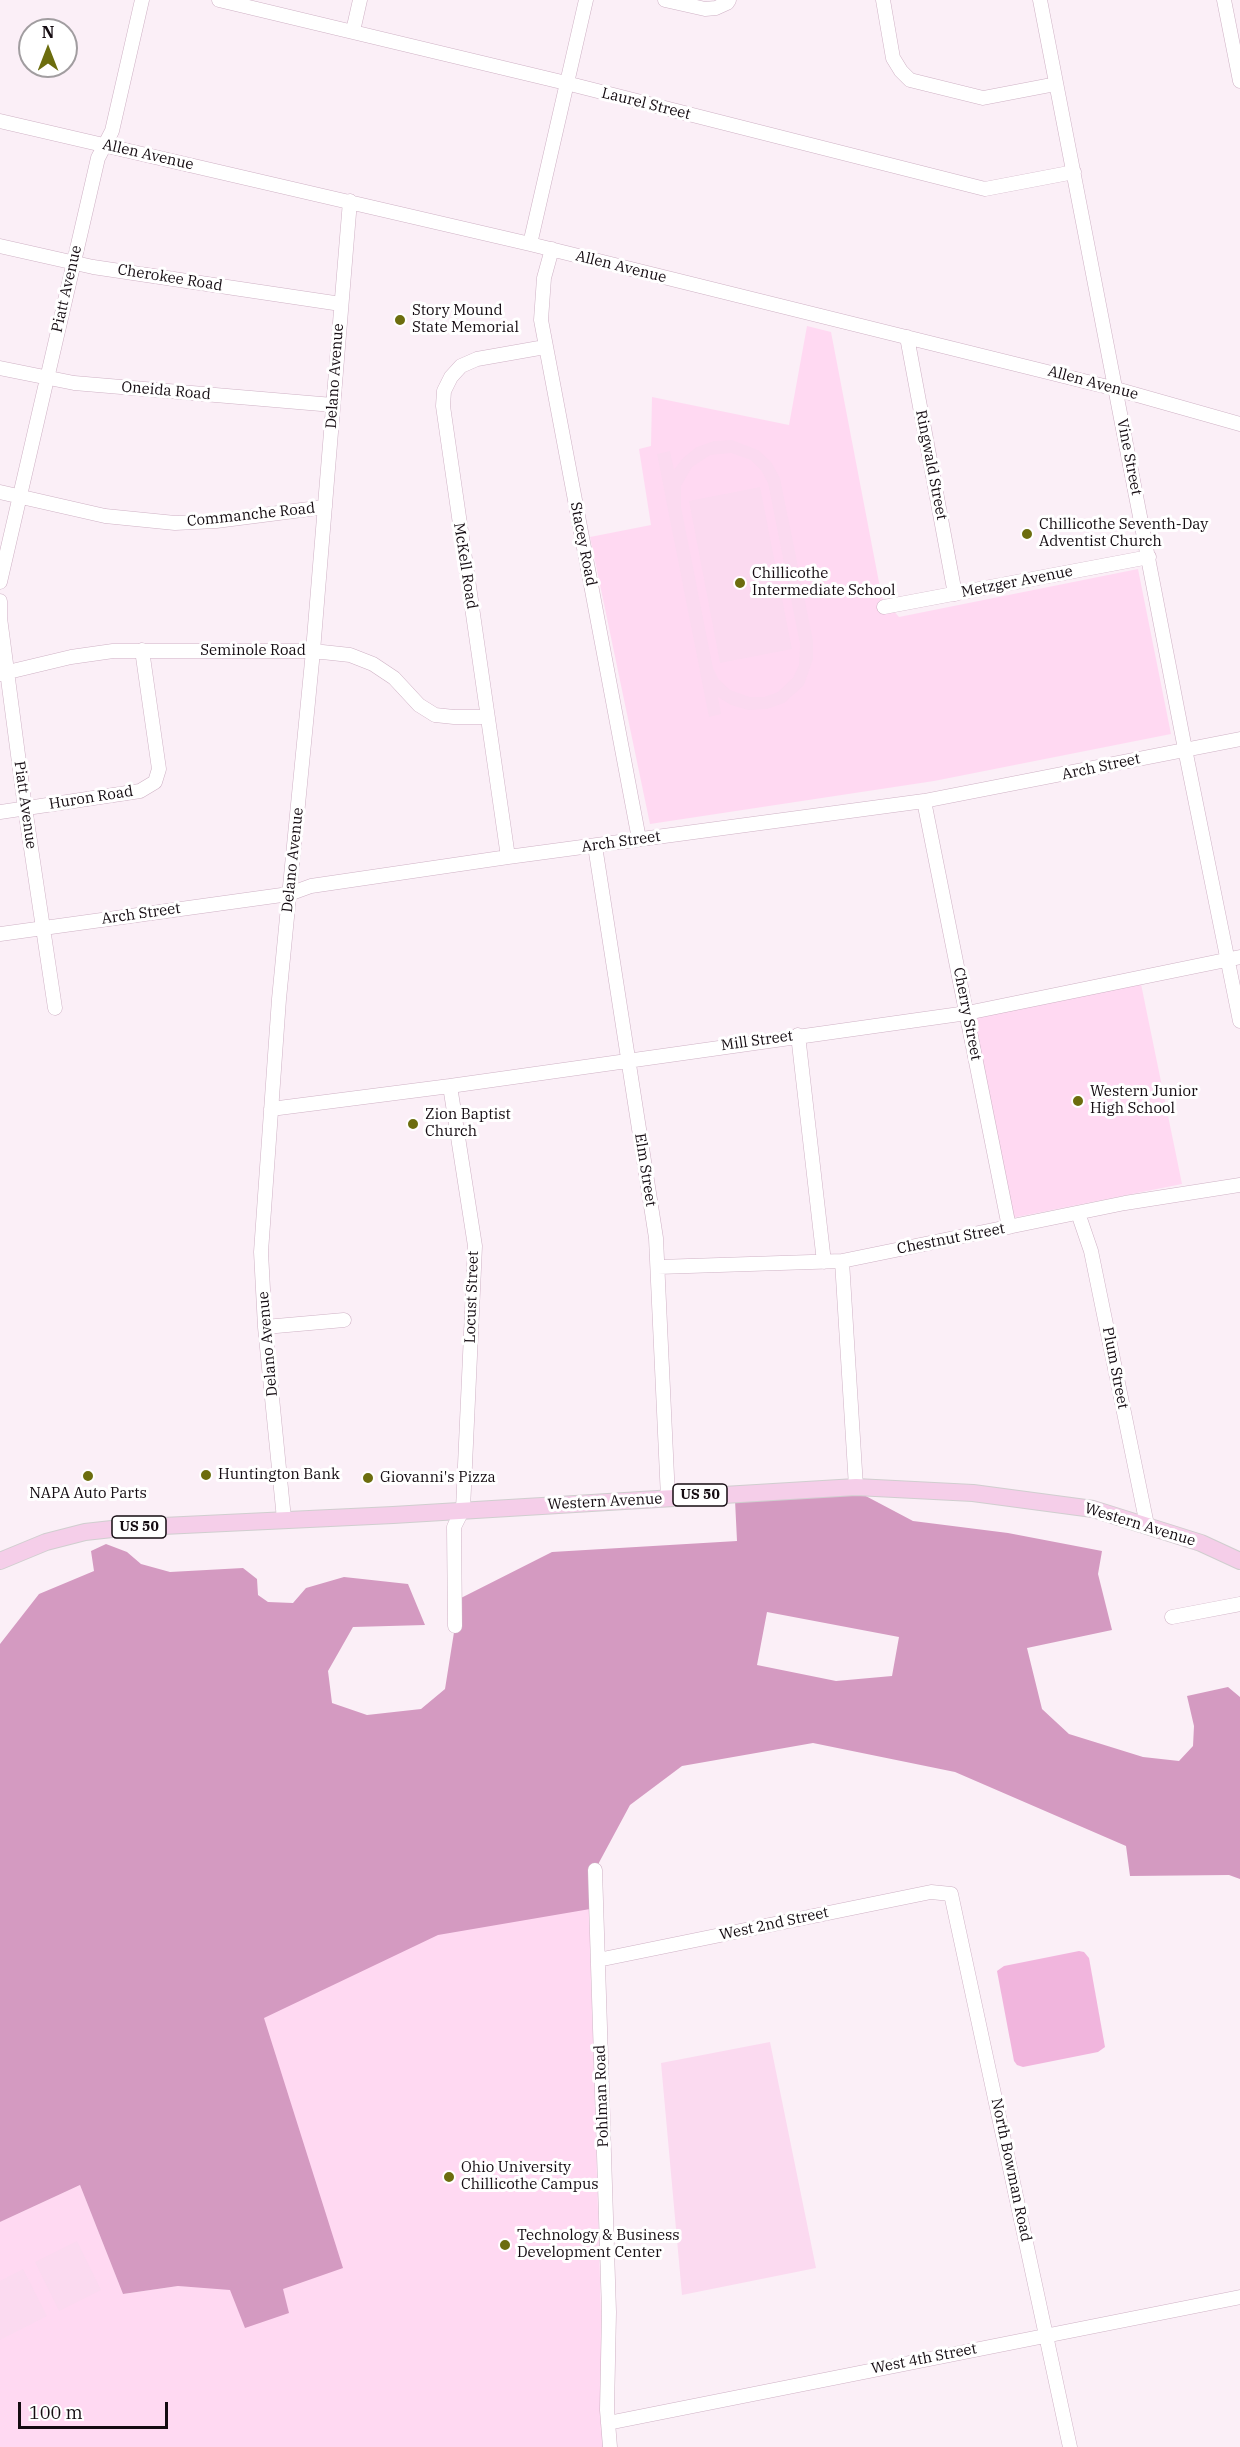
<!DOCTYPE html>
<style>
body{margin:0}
#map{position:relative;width:1240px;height:2447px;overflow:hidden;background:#fbeff7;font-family:"IBM Plex Serif",serif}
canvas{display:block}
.north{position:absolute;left:18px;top:18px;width:60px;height:60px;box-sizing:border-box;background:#fff;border:2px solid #a19da0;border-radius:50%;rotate:0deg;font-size:16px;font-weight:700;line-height:24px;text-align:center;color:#140b11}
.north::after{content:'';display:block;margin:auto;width:21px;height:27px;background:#6c6d0e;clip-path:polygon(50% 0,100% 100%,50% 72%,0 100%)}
.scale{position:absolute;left:18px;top:2402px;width:150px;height:27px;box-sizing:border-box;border:3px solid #140b11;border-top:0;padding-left:8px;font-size:18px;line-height:21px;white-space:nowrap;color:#140b11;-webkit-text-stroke:4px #fff;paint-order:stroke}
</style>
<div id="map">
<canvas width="1240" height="2447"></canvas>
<div class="north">N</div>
<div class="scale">100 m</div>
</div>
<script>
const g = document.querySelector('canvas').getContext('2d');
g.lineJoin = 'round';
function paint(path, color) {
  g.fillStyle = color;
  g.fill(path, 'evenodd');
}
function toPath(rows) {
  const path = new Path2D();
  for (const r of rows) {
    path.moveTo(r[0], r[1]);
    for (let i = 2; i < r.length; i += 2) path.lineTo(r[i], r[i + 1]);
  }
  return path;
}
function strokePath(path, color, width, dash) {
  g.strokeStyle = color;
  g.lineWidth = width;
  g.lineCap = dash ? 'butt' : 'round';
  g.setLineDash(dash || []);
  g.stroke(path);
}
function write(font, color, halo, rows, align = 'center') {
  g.font = font + ' "IBM Plex Serif",serif';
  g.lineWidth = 6;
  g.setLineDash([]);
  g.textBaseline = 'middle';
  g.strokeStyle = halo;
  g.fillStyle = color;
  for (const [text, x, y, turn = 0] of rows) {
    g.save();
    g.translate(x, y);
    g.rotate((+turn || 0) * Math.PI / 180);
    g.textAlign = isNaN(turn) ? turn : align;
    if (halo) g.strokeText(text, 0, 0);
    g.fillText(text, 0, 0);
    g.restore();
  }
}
paint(toPath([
 [807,326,831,332,882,598,899,617,1138,569,1171,734,934,781,650,824,590,537,651,525,639,449,651,446,652,397,789,425],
 [1141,984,1182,1184,1012,1218,974,1018],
 [589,1907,605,2447,0,2447,0,2222,80,2185,123,2294,178,2286,212,2287,254,2014,432,1928]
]), '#ffd9f2');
paint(toPath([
 [732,440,758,450,771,462,780,478,813,641,813,659,804,685,784,703,767,709,748,710,731,705,718,697,721,714,709,717,657,454,670,451,674,470,683,458,697,447,714,441],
 [731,453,751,460,761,470,768,483,800,644,799,665,793,678,778,692,764,697,750,697,730,690,719,680,713,668,681,507,681,486,692,467,710,455],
 [760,487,792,649,720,663,689,501],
 [770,2042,816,2268,682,2295,661,2063],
 [77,2241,101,2290,59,2311,35,2262],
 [23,2269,47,2316,0,2340,0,2281]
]), '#fbdaf0');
paint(toPath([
 [860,1493,913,1521,1008,1533,1102,1551,1098,1574,1112,1630,1027,1648,1042,1709,1069,1734,1143,1757,1179,1761,1193,1746,1194,1726,1187,1696,1228,1687,1240,1697,1240,1879,1229,1875,1130,1876,1126,1846,955,1772,813,1743,682,1766,630,1805,595,1870,596,1908,438,1935,264,2018,343,2268,283,2289,289,2313,245,2328,230,2290,178,2286,123,2294,80,2185,0,2222,0,1644,39,1594,94,1571,91,1551,106,1544,127,1552,141,1564,170,1572,243,1568,257,1579,258,1595,268,1602,293,1603,306,1588,344,1577,408,1584,425,1625,353,1627,328,1671,332,1703,367,1715,421,1709,445,1689,455,1626,455,1601,552,1552,737,1541,735,1500],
 [767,1612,899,1637,892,1676,836,1681,757,1665]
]), '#d49ac1');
paint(toPath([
 [1079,1951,1084,1952,1089,1958,1105,2047,1098,2052,1023,2067,1017,2065,1014,2061,997,1971,1004,1966]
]), '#f1b5dd');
const minor = toPath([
 [219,0,566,83,985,189,1074,172],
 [665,0,705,9,716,8,727,3,729,0],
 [883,0,893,58,901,71,910,80,983,98,1056,84],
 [1040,0,1185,749,1240,1021],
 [1224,0,1240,81],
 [353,31,360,0],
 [0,121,530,244,1116,389,1240,424],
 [530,244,586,0],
 [0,246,93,267,341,304],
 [552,249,544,278,541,320,639,839],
 [907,337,955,594],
 [0,368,74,383,333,405],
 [0,492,105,516,175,523,216,521,325,507],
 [0,582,98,158,112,131,142,0],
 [0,601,0,618,25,808,55,1008],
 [884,607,1149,557],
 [0,674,71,657,113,651,313,651,350,655,373,664,394,678,419,705,435,715,454,717,487,717],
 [924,801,1009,1227],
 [0,812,140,791,155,782,159,769,142,650],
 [595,846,656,1238,668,1498],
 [508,857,443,406,444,391,451,377,461,366,477,359,545,347],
 [0,934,289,894,311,886,508,857,924,801,1240,739],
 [798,1035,824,1262],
 [450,1086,475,1246,463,1509,454,1527,455,1626],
 [271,1109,450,1086,967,1013,1240,957],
 [1078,1213,1091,1251,1147,1525],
 [842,1261,856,1487],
 [658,1267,842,1261,1125,1203,1240,1185],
 [265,1327,344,1320],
 [284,1519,265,1327,261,1252,279,999,313,651,350,201],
 [1172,1617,1240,1604],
 [595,1870,609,2312,607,2410,610,2447],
 [598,1960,931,1892,951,1894,1070,2447],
 [608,2423,1240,2297]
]);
const major = toPath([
 [0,1561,46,1542,85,1532,121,1528,393,1515,856,1487,973,1493,1093,1509,1201,1543,1240,1561]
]);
strokePath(minor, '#cfb2c5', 15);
strokePath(major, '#d0cecf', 18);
strokePath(minor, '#fff', 14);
strokePath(major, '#f5cee9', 16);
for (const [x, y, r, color] of [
 [400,320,6,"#6c6d0e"],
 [1027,534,6,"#6c6d0e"],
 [740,583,6,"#6c6d0e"],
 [1078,1101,6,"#6c6d0e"],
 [413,1124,6,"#6c6d0e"],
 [206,1475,6,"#6c6d0e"],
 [88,1476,6,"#6c6d0e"],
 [368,1478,6,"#6c6d0e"],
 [449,2177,6,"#6c6d0e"],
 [505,2245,6,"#6c6d0e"]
]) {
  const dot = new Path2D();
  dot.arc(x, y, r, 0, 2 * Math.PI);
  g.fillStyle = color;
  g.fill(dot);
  strokePath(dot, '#fff', 2);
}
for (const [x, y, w] of [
 [700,1495,54],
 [139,1527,54]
]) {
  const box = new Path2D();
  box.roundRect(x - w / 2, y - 11, w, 22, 4.5);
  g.fillStyle = '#fff';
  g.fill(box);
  strokePath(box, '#140b11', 1.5);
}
write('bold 14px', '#140b11', null, [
 ["US 50",700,1495],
 ["US 50",139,1527]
]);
write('15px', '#140b11', '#fff', [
 ["Laurel Street",646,104,14],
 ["Allen Avenue",148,155,13],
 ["Allen Avenue",621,267,14],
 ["Cherokee Road",170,278,9],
 ["Piatt Avenue",67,289,-77],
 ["Delano Avenue",335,376,-86],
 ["Allen Avenue",1093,383,15],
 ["Oneida Road",166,391,5],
 ["Vine Street",1129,457,79],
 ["Ringwald Street",931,465,79],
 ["Commanche Road",251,515,-6],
 ["Stacey Road",583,544,79],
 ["McKell Road",465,566,81],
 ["Metzger Avenue",1017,582,-11],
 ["Seminole Road",253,651],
 ["Arch Street",1101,767,-12],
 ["Huron Road",91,798,-9],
 ["Piatt Avenue",25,805,82],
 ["Arch Street",621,842,-8],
 ["Delano Avenue",293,860,-84],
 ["Arch Street",141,914,-8],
 ["Cherry Street",967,1014,79],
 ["Mill Street",757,1041,-8],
 ["Elm Street",645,1170,81],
 ["Chestnut Street",951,1239,-11],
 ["Locust Street",472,1297,-88],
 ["Delano Avenue",268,1344,-95],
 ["Plum Street",1115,1368,79],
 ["Western Avenue",605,1502,-3],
 ["Western Avenue",1140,1525,17],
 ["West 2nd Street",774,1924,-12],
 ["Pohlman Road",602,2096,-92],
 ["North Bowman Road",1011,2170,78],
 ["West 4th Street",924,2359,-11]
]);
write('15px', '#140b11', '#fff', [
 ["Story Mound",412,311],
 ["State Memorial",412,328],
 ["Chillicothe Seventh-Day",1039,525],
 ["Adventist Church",1039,542],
 ["Chillicothe",752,574],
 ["Intermediate School",752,591],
 ["Western Junior",1090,1092],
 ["High School",1090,1109],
 ["Zion Baptist",425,1115],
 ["Church",425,1132],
 ["Huntington Bank",218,1475],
 ["Giovanni's Pizza",380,1478],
 ["NAPA Auto Parts",88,1494,"center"],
 ["Ohio University",461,2168],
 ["Chillicothe Campus",461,2185],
 ["Technology & Business",517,2236],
 ["Development Center",517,2253]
], 'left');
</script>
